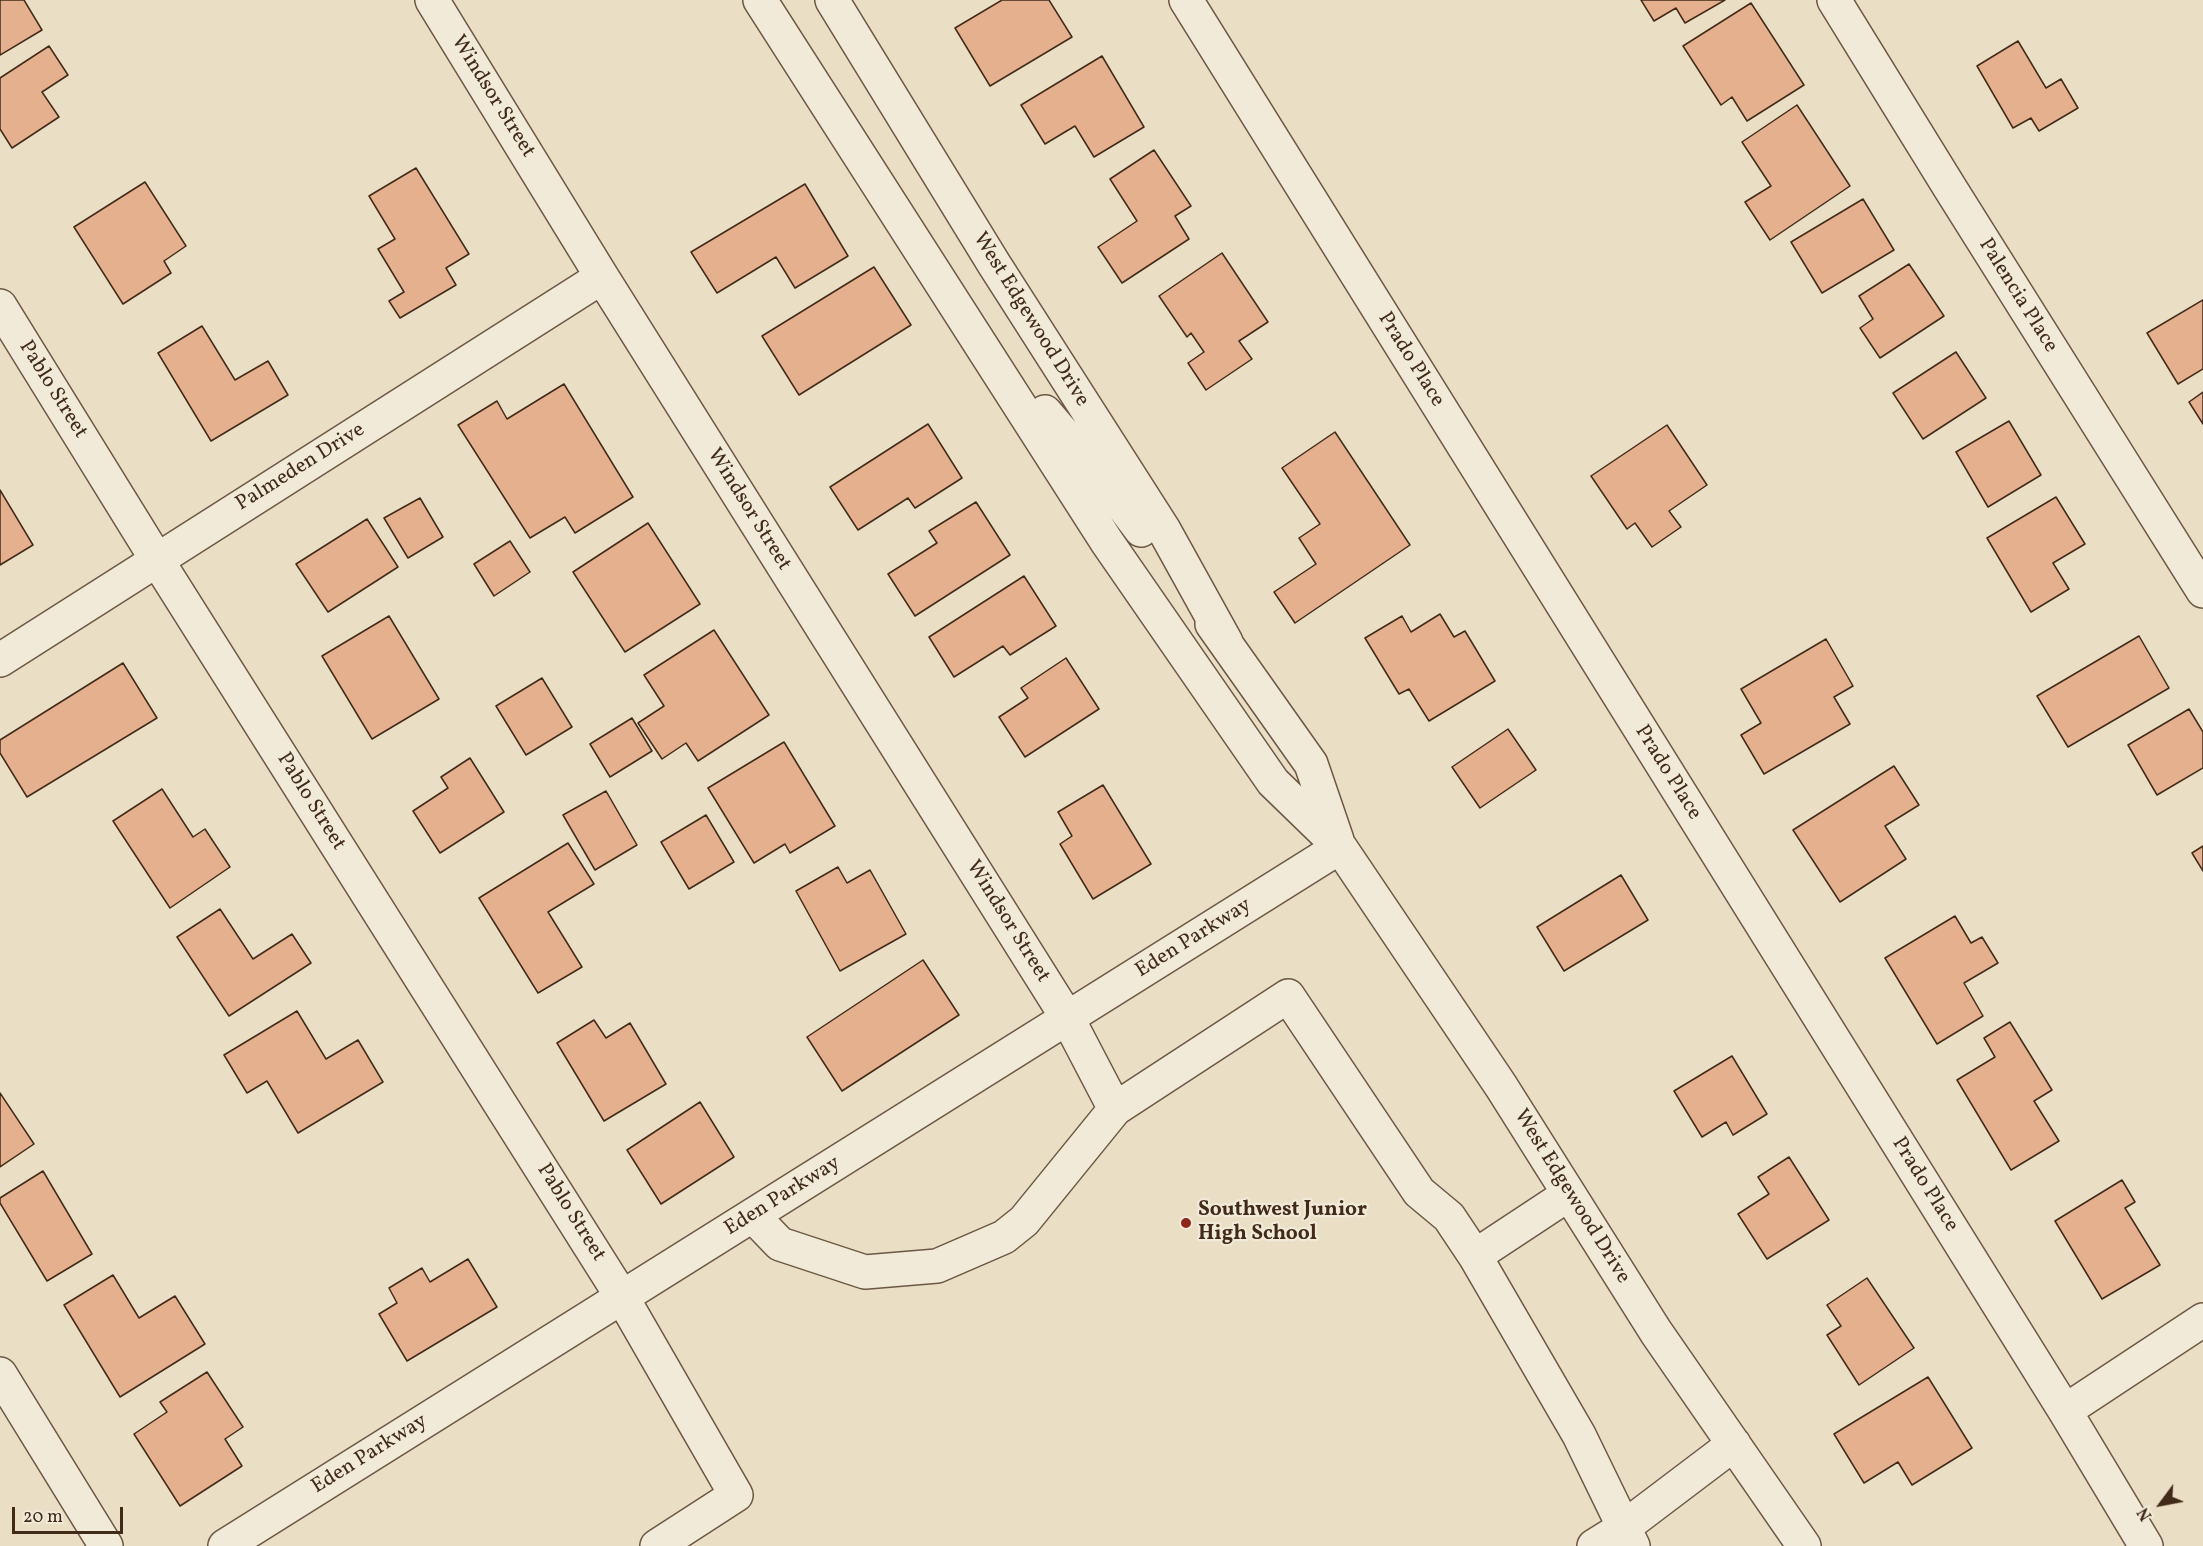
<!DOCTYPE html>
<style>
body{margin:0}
#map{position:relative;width:2203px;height:1546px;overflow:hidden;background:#eadec4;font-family:Vollkorn,serif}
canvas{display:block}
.north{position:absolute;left:2131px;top:1474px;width:60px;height:60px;-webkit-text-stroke:4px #f1ead9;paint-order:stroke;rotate:238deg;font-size:16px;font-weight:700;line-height:24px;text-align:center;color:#422a19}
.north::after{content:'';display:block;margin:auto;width:21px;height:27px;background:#422a19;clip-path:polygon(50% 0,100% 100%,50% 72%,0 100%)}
.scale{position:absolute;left:12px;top:1507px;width:111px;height:27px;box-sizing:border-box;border:3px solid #422a19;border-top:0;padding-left:8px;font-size:18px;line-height:21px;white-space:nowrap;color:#422a19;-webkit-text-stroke:4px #f1ead9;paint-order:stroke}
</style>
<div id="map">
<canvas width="2203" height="1546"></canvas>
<div class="north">N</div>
<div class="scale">20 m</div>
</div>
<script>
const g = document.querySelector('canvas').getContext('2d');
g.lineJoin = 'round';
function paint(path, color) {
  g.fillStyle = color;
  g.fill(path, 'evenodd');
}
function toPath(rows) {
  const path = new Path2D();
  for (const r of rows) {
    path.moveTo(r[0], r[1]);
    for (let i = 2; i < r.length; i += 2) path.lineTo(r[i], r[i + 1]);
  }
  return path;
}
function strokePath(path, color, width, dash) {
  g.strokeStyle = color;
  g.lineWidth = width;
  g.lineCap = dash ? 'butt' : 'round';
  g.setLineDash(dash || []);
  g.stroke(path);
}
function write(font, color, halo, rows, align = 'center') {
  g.font = font + ' Vollkorn,serif';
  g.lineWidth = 4.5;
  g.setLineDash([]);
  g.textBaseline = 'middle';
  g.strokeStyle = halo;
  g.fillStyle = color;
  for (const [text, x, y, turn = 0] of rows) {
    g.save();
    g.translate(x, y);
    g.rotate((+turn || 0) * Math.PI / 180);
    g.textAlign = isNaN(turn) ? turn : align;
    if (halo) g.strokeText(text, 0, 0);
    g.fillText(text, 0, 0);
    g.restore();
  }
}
const building = toPath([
 [0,0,24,0,42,30,0,55,0,0],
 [1002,0,1049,0,1072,37,990,86,955,28,1002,0],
 [1641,0,1725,0,1685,23,1676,8,1654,21,1641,0],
 [1751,3,1804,85,1747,121,1732,97,1721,105,1683,46,1751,3],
 [2018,41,2046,88,2061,79,2078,108,2039,131,2031,118,2013,128,1977,66,2018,41],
 [49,46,68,75,42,92,59,117,12,148,0,129,0,78,49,46],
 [1102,56,1144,127,1094,157,1075,126,1045,144,1021,105,1102,56],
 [1797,105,1850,186,1770,240,1745,202,1771,186,1742,142,1797,105],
 [1154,150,1191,206,1175,216,1189,239,1122,283,1098,247,1137,221,1110,179,1154,150],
 [416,168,469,254,446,268,456,285,400,318,389,301,404,292,378,249,395,239,369,196,416,168],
 [145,182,186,246,164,261,171,273,123,304,74,227,145,182],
 [805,184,848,256,795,288,776,257,717,293,691,252,805,184],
 [1863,199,1894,250,1822,293,1791,242,1863,199],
 [1222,253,1268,322,1239,341,1252,359,1206,390,1188,363,1204,352,1191,333,1187,337,1159,296,1222,253],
 [1909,264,1944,316,1880,358,1860,328,1873,319,1859,296,1909,264],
 [874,267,911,325,799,395,762,336,874,267],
 [2203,300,2203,369,2178,384,2147,333,2203,300],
 [202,326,235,380,268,361,288,395,211,441,158,353,202,326],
 [1956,352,1986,398,1923,439,1893,393,1956,352],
 [564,384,633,497,575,533,565,517,530,538,458,425,497,401,507,419,564,384],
 [2203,392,2203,424,2189,402,2203,392],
 [2009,421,2041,475,1988,507,1956,452,2009,421],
 [928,424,962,478,915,508,908,498,858,530,830,487,928,424],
 [1667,425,1707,485,1669,511,1681,527,1652,547,1635,523,1627,529,1591,476,1667,425],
 [1335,432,1410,545,1295,623,1274,592,1316,564,1299,538,1320,524,1282,468,1335,432],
 [0,490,33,545,0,565,0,490],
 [2056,497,2085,544,2053,563,2069,589,2031,612,1987,538,2056,497],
 [420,498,443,537,408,558,384,518,420,498],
 [976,502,1010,555,915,616,888,574,937,543,929,531,976,502],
 [367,519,398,567,328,612,296,564,367,519],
 [648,523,700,604,625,652,573,572,648,523],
 [510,541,530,572,494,596,474,564,510,541],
 [1024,576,1056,626,1010,655,1003,646,954,677,929,637,1024,576],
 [1440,614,1454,637,1465,631,1495,681,1429,721,1409,689,1399,694,1365,638,1402,616,1411,632,1440,614],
 [389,616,439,699,372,739,322,656,389,616],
 [714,630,769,715,698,761,686,743,662,759,638,723,664,706,644,675,714,630],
 [2139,636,2169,688,2068,747,2037,696,2139,636],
 [1826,639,1853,686,1834,697,1850,724,1764,774,1741,735,1761,723,1741,689,1826,639],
 [1066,658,1099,709,1025,757,999,717,1028,698,1021,688,1066,658],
 [123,663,157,718,27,797,0,753,0,740,123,663],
 [542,678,572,727,526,755,496,706,542,678],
 [2189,709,2203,732,2203,768,2157,795,2128,745,2189,709],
 [632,718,652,751,610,777,590,744,632,718],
 [1508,729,1536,770,1480,808,1452,767,1508,729],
 [784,742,835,826,790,853,785,844,754,863,708,788,784,742],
 [470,758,504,812,440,853,413,811,448,788,441,777,470,758],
 [1894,766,1919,805,1885,826,1906,859,1840,902,1793,830,1894,766],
 [1103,785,1151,864,1093,899,1060,844,1072,836,1058,812,1103,785],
 [162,789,193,837,205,829,230,867,170,908,113,821,162,789],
 [606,791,637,845,595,870,563,815,606,791],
 [706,815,734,862,689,889,661,842,706,815],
 [568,843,594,884,548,912,582,967,538,993,479,898,568,843],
 [2203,846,2203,871,2192,853,2203,846],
 [838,867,847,883,870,870,906,934,840,971,796,891,838,867],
 [1621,875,1648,920,1564,971,1537,927,1621,875],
 [220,909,253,959,292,934,311,963,229,1016,177,937,220,909],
 [1955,916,1971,943,1982,937,1998,963,1964,983,1983,1016,1937,1044,1885,958,1955,916],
 [923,960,959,1015,842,1091,807,1037,923,960],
 [297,1011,326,1059,358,1040,383,1082,298,1133,267,1081,247,1093,224,1055,297,1011],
 [594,1020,606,1038,630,1023,666,1084,604,1121,557,1043,594,1020],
 [2010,1022,2052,1090,2034,1101,2059,1141,2011,1170,1957,1080,1995,1057,1984,1038,2010,1022],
 [1732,1056,1767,1114,1733,1135,1726,1122,1702,1137,1674,1091,1732,1056],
 [0,1093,34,1144,0,1167,0,1093],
 [700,1102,734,1157,661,1204,627,1150,700,1102],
 [1789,1157,1829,1220,1767,1259,1738,1214,1769,1194,1758,1177,1789,1157],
 [43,1171,92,1254,47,1281,0,1203,0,1198,43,1171],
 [2122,1180,2135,1202,2125,1208,2160,1265,2102,1299,2055,1221,2122,1180],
 [468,1259,497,1307,407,1361,379,1314,397,1303,389,1288,422,1268,430,1282,468,1259],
 [113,1275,139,1318,175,1296,205,1344,120,1397,64,1305,113,1275],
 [1867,1278,1914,1348,1859,1385,1827,1335,1841,1326,1827,1305,1867,1278],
 [207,1372,243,1427,225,1439,242,1466,180,1506,134,1434,167,1412,160,1402,207,1372],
 [1928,1377,1972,1448,1912,1485,1898,1462,1864,1483,1834,1434,1928,1377]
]);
paint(building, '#e5b08e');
strokePath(building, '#422a19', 1.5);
const minor = toPath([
 [432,0,602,277,1068,1019,1115,1109],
 [760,0,1107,542,1273,782,1340,847,1501,1086,1656,1332,1804,1546],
 [832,0,994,264,1164,530,1226,642],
 [1186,0,2065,1411,2146,1546],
 [1834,0,1950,188,2203,591],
 [0,306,157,560,622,1297,736,1495,657,1546],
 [1045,412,1108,486,1141,530],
 [1212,624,1311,764,1337,840],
 [0,660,602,277],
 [753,1216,780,1244,865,1272,937,1266,1004,1237,1024,1221,1115,1109,1288,996,1419,1192,1449,1217,1475,1256,1579,1435,1633,1546],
 [1475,1256,1569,1194],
 [0,1374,106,1546],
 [2065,1411,2203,1320],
 [225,1546,1340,847],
 [1594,1546,1623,1528,1734,1444]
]);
strokePath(minor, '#6c5744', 36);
strokePath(minor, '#f1ead9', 33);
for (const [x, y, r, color] of [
 [1186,1223,6,"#8f2418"]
]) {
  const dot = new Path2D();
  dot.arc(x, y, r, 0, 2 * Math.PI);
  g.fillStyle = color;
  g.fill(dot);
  strokePath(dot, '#f1ead9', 2);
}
write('21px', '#422a19', '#f1ead9', [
 ["Windsor Street",492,97,58],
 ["Palencia Place",2017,296,58],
 ["West Edgewood Drive",1030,320,58],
 ["Prado Place",1410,360,58],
 ["Pablo Street",52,390,58],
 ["Palmeden Drive",301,468,-32],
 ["Windsor Street",748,510,58],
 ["Prado Place",1667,773,58],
 ["Pablo Street",310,802,58],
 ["Windsor Street",1007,922,58],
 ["Eden Parkway",1194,939,-32],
 ["Prado Place",1924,1185,58],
 ["Eden Parkway",783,1197,-32],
 ["West Edgewood Drive",1571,1197,58],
 ["Pablo Street",570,1213,58],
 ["Eden Parkway",370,1455,-32]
]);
write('bold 21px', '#422a19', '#f1ead9', [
 ["Southwest Junior",1198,1211],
 ["High School",1198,1235]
], 'left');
</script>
